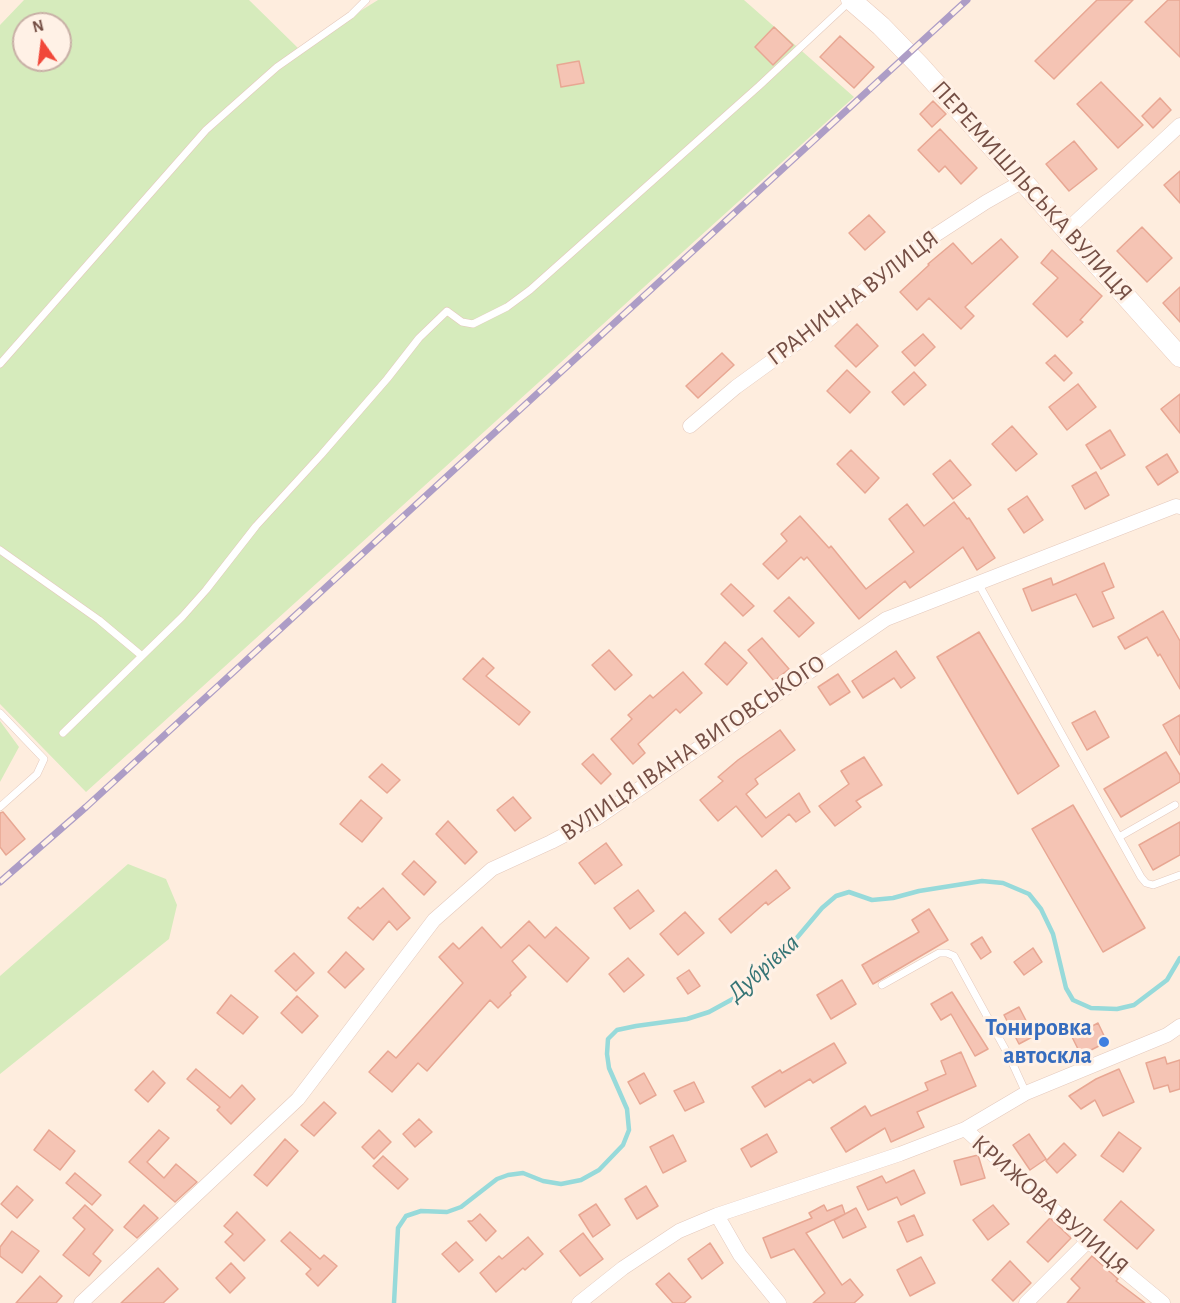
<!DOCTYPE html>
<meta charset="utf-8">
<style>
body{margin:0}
#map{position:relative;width:1180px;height:1303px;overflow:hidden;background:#feedde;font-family:"Alegreya Sans",sans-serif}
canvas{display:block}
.north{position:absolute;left:12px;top:12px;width:60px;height:60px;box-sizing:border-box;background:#fff1e6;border:2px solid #c8b0a6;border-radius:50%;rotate:346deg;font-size:16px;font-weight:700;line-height:24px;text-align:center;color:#754f45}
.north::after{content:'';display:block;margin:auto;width:21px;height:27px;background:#f1483a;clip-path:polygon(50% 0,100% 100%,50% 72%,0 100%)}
</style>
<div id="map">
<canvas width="1180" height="1303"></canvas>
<div class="north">N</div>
</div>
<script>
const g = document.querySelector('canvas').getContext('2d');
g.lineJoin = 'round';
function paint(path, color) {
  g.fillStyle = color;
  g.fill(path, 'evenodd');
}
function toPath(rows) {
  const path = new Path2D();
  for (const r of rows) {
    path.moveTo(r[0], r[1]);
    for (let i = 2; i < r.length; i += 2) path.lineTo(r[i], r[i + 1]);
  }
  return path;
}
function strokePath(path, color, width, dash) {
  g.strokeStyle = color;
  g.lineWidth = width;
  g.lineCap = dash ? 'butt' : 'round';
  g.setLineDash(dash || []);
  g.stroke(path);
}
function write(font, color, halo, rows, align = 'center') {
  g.font = font + ' "Alegreya Sans",sans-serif';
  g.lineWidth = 6;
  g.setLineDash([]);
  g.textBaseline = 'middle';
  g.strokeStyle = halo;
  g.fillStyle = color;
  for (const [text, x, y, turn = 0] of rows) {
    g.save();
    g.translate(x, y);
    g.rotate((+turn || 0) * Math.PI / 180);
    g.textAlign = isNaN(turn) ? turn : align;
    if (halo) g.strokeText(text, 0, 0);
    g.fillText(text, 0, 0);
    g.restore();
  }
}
paint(toPath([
 [24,0,249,0,299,49,378,0,744,0,854,97,86,792,0,704,0,25],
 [24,24,60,24,60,60,24,60],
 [0,721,19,747,0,782],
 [128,864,166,879,177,905,169,939,0,1074,0,976]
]), '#d6ebbc');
strokePath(toPath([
 [394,1303,398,1228,406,1216,421,1211,447,1212,461,1207,497,1179,508,1175,523,1173,543,1181,561,1184,581,1180,599,1170,623,1145,629,1130,627,1109,609,1068,607,1054,608,1039,617,1030,636,1026,687,1019,709,1012,740,995,779,959,822,908,836,896,849,892,872,900,893,898,919,891,982,881,1003,883,1029,894,1041,909,1053,934,1066,988,1073,1000,1091,1008,1117,1009,1134,1005,1167,980,1180,958]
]), '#97dada', 4.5);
const building = toPath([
 [1097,0,1133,0,1054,79,1035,61,1097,0],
 [1168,0,1180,0,1180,57,1145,22,1168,0],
 [774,27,793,45,773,65,755,47,774,27],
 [840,36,874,67,854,88,820,57,840,36],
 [579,61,584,83,561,87,557,65,579,61],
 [1101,82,1143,125,1118,148,1077,104,1101,82],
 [1160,98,1171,110,1153,128,1142,116,1160,98],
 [933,101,946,114,932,127,920,114,933,101],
 [940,129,977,168,961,184,945,166,939,172,918,150,940,129],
 [1074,141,1097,169,1069,191,1046,164,1074,141],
 [1180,171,1180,203,1164,185,1180,171],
 [869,215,885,232,865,250,849,233,869,215],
 [1142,227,1172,258,1147,282,1117,251,1142,227],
 [1001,239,1018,257,965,307,974,316,961,329,929,298,917,310,900,292,929,265,928,264,953,243,972,264,1001,239],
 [1052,250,1102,296,1080,320,1083,322,1067,337,1033,304,1058,278,1041,263,1052,250],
 [1180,287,1180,322,1163,303,1180,287],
 [857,324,878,346,856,367,835,346,857,324],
 [923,334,935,347,915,366,902,352,923,334],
 [722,353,734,365,698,398,686,386,722,353],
 [1055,355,1072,373,1064,381,1046,363,1055,355],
 [847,370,870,392,850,413,827,391,847,370],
 [914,372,926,385,904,405,892,392,914,372],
 [1078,384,1096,407,1067,430,1049,407,1078,384],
 [1180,394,1180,433,1161,409,1180,394],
 [1012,426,1037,454,1016,471,992,444,1012,426],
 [1110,430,1125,455,1101,469,1086,445,1110,430],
 [851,450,879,478,865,493,837,464,851,450],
 [1167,454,1178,472,1158,485,1146,467,1167,454],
 [950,460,971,485,953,499,933,474,950,460],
 [1096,472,1109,495,1085,509,1072,486,1096,472],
 [1027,496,1043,520,1024,533,1008,509,1027,496],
 [954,502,967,519,969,518,995,558,977,570,963,547,910,588,905,581,859,619,807,557,804,560,801,557,778,579,763,564,787,541,781,534,800,516,829,548,831,546,866,589,914,552,889,519,907,504,924,526,954,502],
 [1104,563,1114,587,1102,592,1114,618,1093,627,1076,594,1032,611,1023,589,1051,578,1053,585,1104,563],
 [731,584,754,606,743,616,721,594,731,584],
 [789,597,814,623,799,637,774,611,789,597],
 [1163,611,1180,641,1180,689,1160,654,1158,656,1147,637,1125,649,1118,637,1163,611],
 [979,632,1059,766,1018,794,937,657,979,632],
 [762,638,789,669,774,681,748,650,762,638],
 [725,642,747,663,727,685,705,664,725,642],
 [609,650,632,675,615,690,592,665,609,650],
 [896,651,915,678,901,688,894,678,863,698,852,681,896,651],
 [483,658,494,668,486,676,530,712,519,725,463,679,483,658],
 [683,672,702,693,680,713,676,709,638,744,645,753,633,764,611,739,632,719,628,715,650,695,653,698,683,672],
 [838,674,850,692,830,705,818,687,838,674],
 [1095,711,1109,737,1087,750,1072,723,1095,711],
 [1180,715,1180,755,1163,725,1180,715],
 [780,730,795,750,755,779,758,784,746,794,766,818,799,793,810,812,796,822,789,814,762,837,736,806,718,821,700,800,723,781,718,777,738,760,780,730],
 [1166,752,1180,775,1180,782,1121,817,1104,789,1166,752],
 [593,754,611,774,601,784,582,764,593,754],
 [864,757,882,785,856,801,861,807,835,826,819,806,849,784,841,771,864,757],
 [382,764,400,780,387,793,369,777,382,764],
 [513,797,531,818,515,831,497,810,513,797],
 [361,800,382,818,362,842,340,824,361,800],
 [1073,805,1145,928,1103,952,1032,829,1073,805],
 [3,812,25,839,6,855,0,847,0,813,3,812],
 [448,821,477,852,465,864,436,834,448,821],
 [1180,822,1180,855,1153,870,1139,845,1180,822],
 [606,843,622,865,595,884,579,863,606,843],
 [414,861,436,882,424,895,402,874,414,861],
 [776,870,790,888,768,905,766,902,731,933,719,919,776,870],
 [383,888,410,918,397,930,389,921,373,940,348,918,358,907,360,909,383,888],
 [638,890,654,911,630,929,614,908,638,890],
 [929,909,948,940,873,984,862,965,919,932,912,920,929,909],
 [685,912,704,933,678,955,660,934,685,912],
 [529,921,545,938,556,927,589,958,567,982,529,945,512,961,526,977,510,993,511,995,498,1008,490,1000,427,1071,418,1063,392,1092,369,1072,388,1051,396,1058,463,983,439,957,453,943,459,949,482,927,501,948,529,921],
 [982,937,991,952,981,959,971,944,982,937],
 [1033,948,1042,962,1024,975,1014,962,1033,948],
 [346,952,364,969,345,988,328,972,346,952],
 [294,953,314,973,296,991,275,971,294,953],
 [628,958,644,975,624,992,609,974,628,958],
 [689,970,700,986,688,994,677,978,689,970],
 [842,980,856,1004,831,1019,817,995,842,980],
 [952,992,988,1049,975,1056,951,1014,941,1020,931,1004,952,992],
 [231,995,258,1017,243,1034,217,1013,231,995],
 [297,996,318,1016,302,1033,281,1013,297,996],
 [1019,1007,1034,1036,1019,1044,1004,1015,1019,1007],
 [1098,1023,1107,1042,1081,1055,1072,1037,1098,1023],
 [834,1043,846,1063,813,1083,810,1079,765,1107,752,1087,780,1070,782,1073,834,1043],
 [961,1052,976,1086,917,1112,924,1127,891,1142,885,1128,846,1152,831,1128,865,1106,871,1116,928,1090,925,1083,946,1074,941,1061,961,1052],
 [1165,1057,1167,1064,1180,1060,1180,1089,1170,1092,1168,1085,1154,1089,1146,1063,1165,1057],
 [196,1069,230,1098,242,1085,255,1099,231,1124,217,1110,220,1107,187,1079,196,1069],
 [1119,1069,1134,1102,1103,1116,1095,1100,1081,1109,1069,1096,1096,1079,1119,1069],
 [153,1071,165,1083,148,1102,135,1090,153,1071],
 [644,1073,656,1095,640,1104,628,1082,644,1073],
 [694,1082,704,1102,685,1111,674,1091,694,1082],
 [324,1102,336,1113,314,1136,301,1125,324,1102],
 [419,1119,432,1132,415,1147,403,1134,419,1119],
 [49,1130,75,1151,60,1170,34,1150,49,1130],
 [159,1130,169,1138,147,1162,164,1178,176,1164,197,1182,175,1202,129,1162,159,1130],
 [379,1130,391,1142,374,1159,362,1147,379,1130],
 [1119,1132,1141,1148,1123,1172,1101,1156,1119,1132],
 [767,1134,777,1152,751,1167,741,1149,767,1134],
 [1029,1134,1046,1159,1030,1170,1013,1145,1029,1134],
 [673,1135,686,1161,663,1173,650,1147,673,1135],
 [285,1139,298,1151,267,1186,254,1175,285,1139],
 [1064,1143,1076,1155,1057,1173,1046,1161,1064,1143],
 [978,1155,985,1178,961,1185,954,1161,978,1155],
 [383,1156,408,1179,398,1189,373,1166,383,1156],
 [914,1170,925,1193,901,1205,897,1197,868,1210,857,1187,882,1176,886,1183,914,1170],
 [75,1173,101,1195,92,1205,66,1183,75,1173],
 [17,1186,33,1200,17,1218,1,1204,17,1186],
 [646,1186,658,1206,637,1219,625,1199,646,1186],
 [1121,1201,1154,1230,1137,1249,1104,1220,1121,1201],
 [596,1204,610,1225,593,1237,579,1215,596,1204],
 [85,1205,113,1230,93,1254,101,1261,89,1276,63,1255,85,1229,73,1218,85,1205],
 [144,1205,158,1218,137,1238,124,1227,144,1205],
 [824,1205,827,1211,842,1205,845,1214,806,1233,842,1285,850,1279,863,1295,854,1303,813,1303,825,1293,794,1249,771,1258,763,1238,812,1218,809,1213,824,1205],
 [993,1205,1009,1224,988,1240,973,1220,993,1205],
 [856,1208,866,1227,843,1238,834,1220,856,1208],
 [237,1212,265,1240,244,1261,225,1242,233,1234,224,1226,237,1212],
 [480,1214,496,1231,486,1241,468,1221,472,1221,480,1214],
 [914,1215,923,1235,907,1242,898,1222,914,1215],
 [1050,1218,1071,1238,1048,1262,1027,1242,1050,1218],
 [12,1231,39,1251,22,1273,0,1256,0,1247,12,1231],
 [290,1232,320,1259,324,1255,337,1266,318,1286,306,1274,311,1269,281,1241,290,1232],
 [583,1233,603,1259,580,1276,560,1251,583,1233],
 [528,1237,543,1254,525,1270,523,1268,496,1292,480,1273,499,1256,502,1259,528,1237],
 [456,1242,473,1260,459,1272,442,1254,456,1242],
 [710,1243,723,1263,702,1279,688,1259,710,1243],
 [1092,1256,1118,1279,1116,1281,1145,1303,1067,1303,1080,1288,1071,1279,1092,1256],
 [921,1257,935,1283,910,1296,897,1270,921,1257],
 [1010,1261,1031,1283,1013,1301,992,1280,1010,1261],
 [231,1263,245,1278,230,1293,216,1278,231,1263],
 [158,1268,178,1289,163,1303,121,1303,158,1268],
 [669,1273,691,1297,684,1303,673,1303,656,1284,669,1273],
 [40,1276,62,1296,56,1303,16,1303,40,1276]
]);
paint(building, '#f5c4b4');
strokePath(building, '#e8a793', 1.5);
const service = toPath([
 [0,364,206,130,277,67,351,15,366,0],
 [0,550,99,620,142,656],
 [978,583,1141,877,1146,883,1153,885,1180,875],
 [0,713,44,759,37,774,0,807],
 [63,733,182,617,206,590,256,526,321,455,387,379,419,338,447,311,462,322,473,324,507,307,530,290,759,86,849,2],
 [1119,837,1175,805],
 [882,985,939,953,947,953,954,956,1010,1058,1026,1093]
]);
const minor = toPath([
 [1067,230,1180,125],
 [690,426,736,387,827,321,917,247,986,202,1023,181],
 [965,1129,1088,1241,1163,1303],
 [717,1215,740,1255,779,1303],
 [81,1303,298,1099,434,920,492,869,551,842,597,818,886,619,1176,506,1180,507],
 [579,1303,623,1268,679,1231,717,1215,900,1154,965,1129,1026,1093,1167,1035,1180,1026],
 [1026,1303,1088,1241]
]);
const secondary = toPath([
 [851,0,881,26,919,65,1180,357]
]);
strokePath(service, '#e4c9bd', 8);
strokePath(minor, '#e4c9bd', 15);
strokePath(secondary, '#e9c9b9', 21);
strokePath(service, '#fff', 7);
strokePath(minor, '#fff', 14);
strokePath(secondary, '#fff', 20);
const rail = toPath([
 [0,882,86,807,967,0]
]);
strokePath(rail, '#ad9dc6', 7);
strokePath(rail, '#fff1e6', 4.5, [14]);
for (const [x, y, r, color] of [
 [1104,1042,6,"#3f7fe0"]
]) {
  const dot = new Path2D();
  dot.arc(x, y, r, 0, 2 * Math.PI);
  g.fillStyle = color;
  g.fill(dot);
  strokePath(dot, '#fff1e6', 2);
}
write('24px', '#754f45', '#fff1e6', [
 ["ПЕРЕМИШЛЬСЬКА ВУЛИЦЯ",1032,191,48],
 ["ГРАНИЧНА ВУЛИЦЯ",853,298,-37],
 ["ВУЛИЦЯ ІВАНА ВИГОВСЬКОГО",693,748,-34],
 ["КРИЖОВА ВУЛИЦЯ",1050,1205,41]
]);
write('bold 24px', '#366cbe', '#fff1e6', [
 ["Тонировка",1092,1028],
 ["автоскла",1092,1056]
], 'right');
write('italic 26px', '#357475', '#fff1e6', [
 ["Дубрівка",763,968,-42]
]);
</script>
